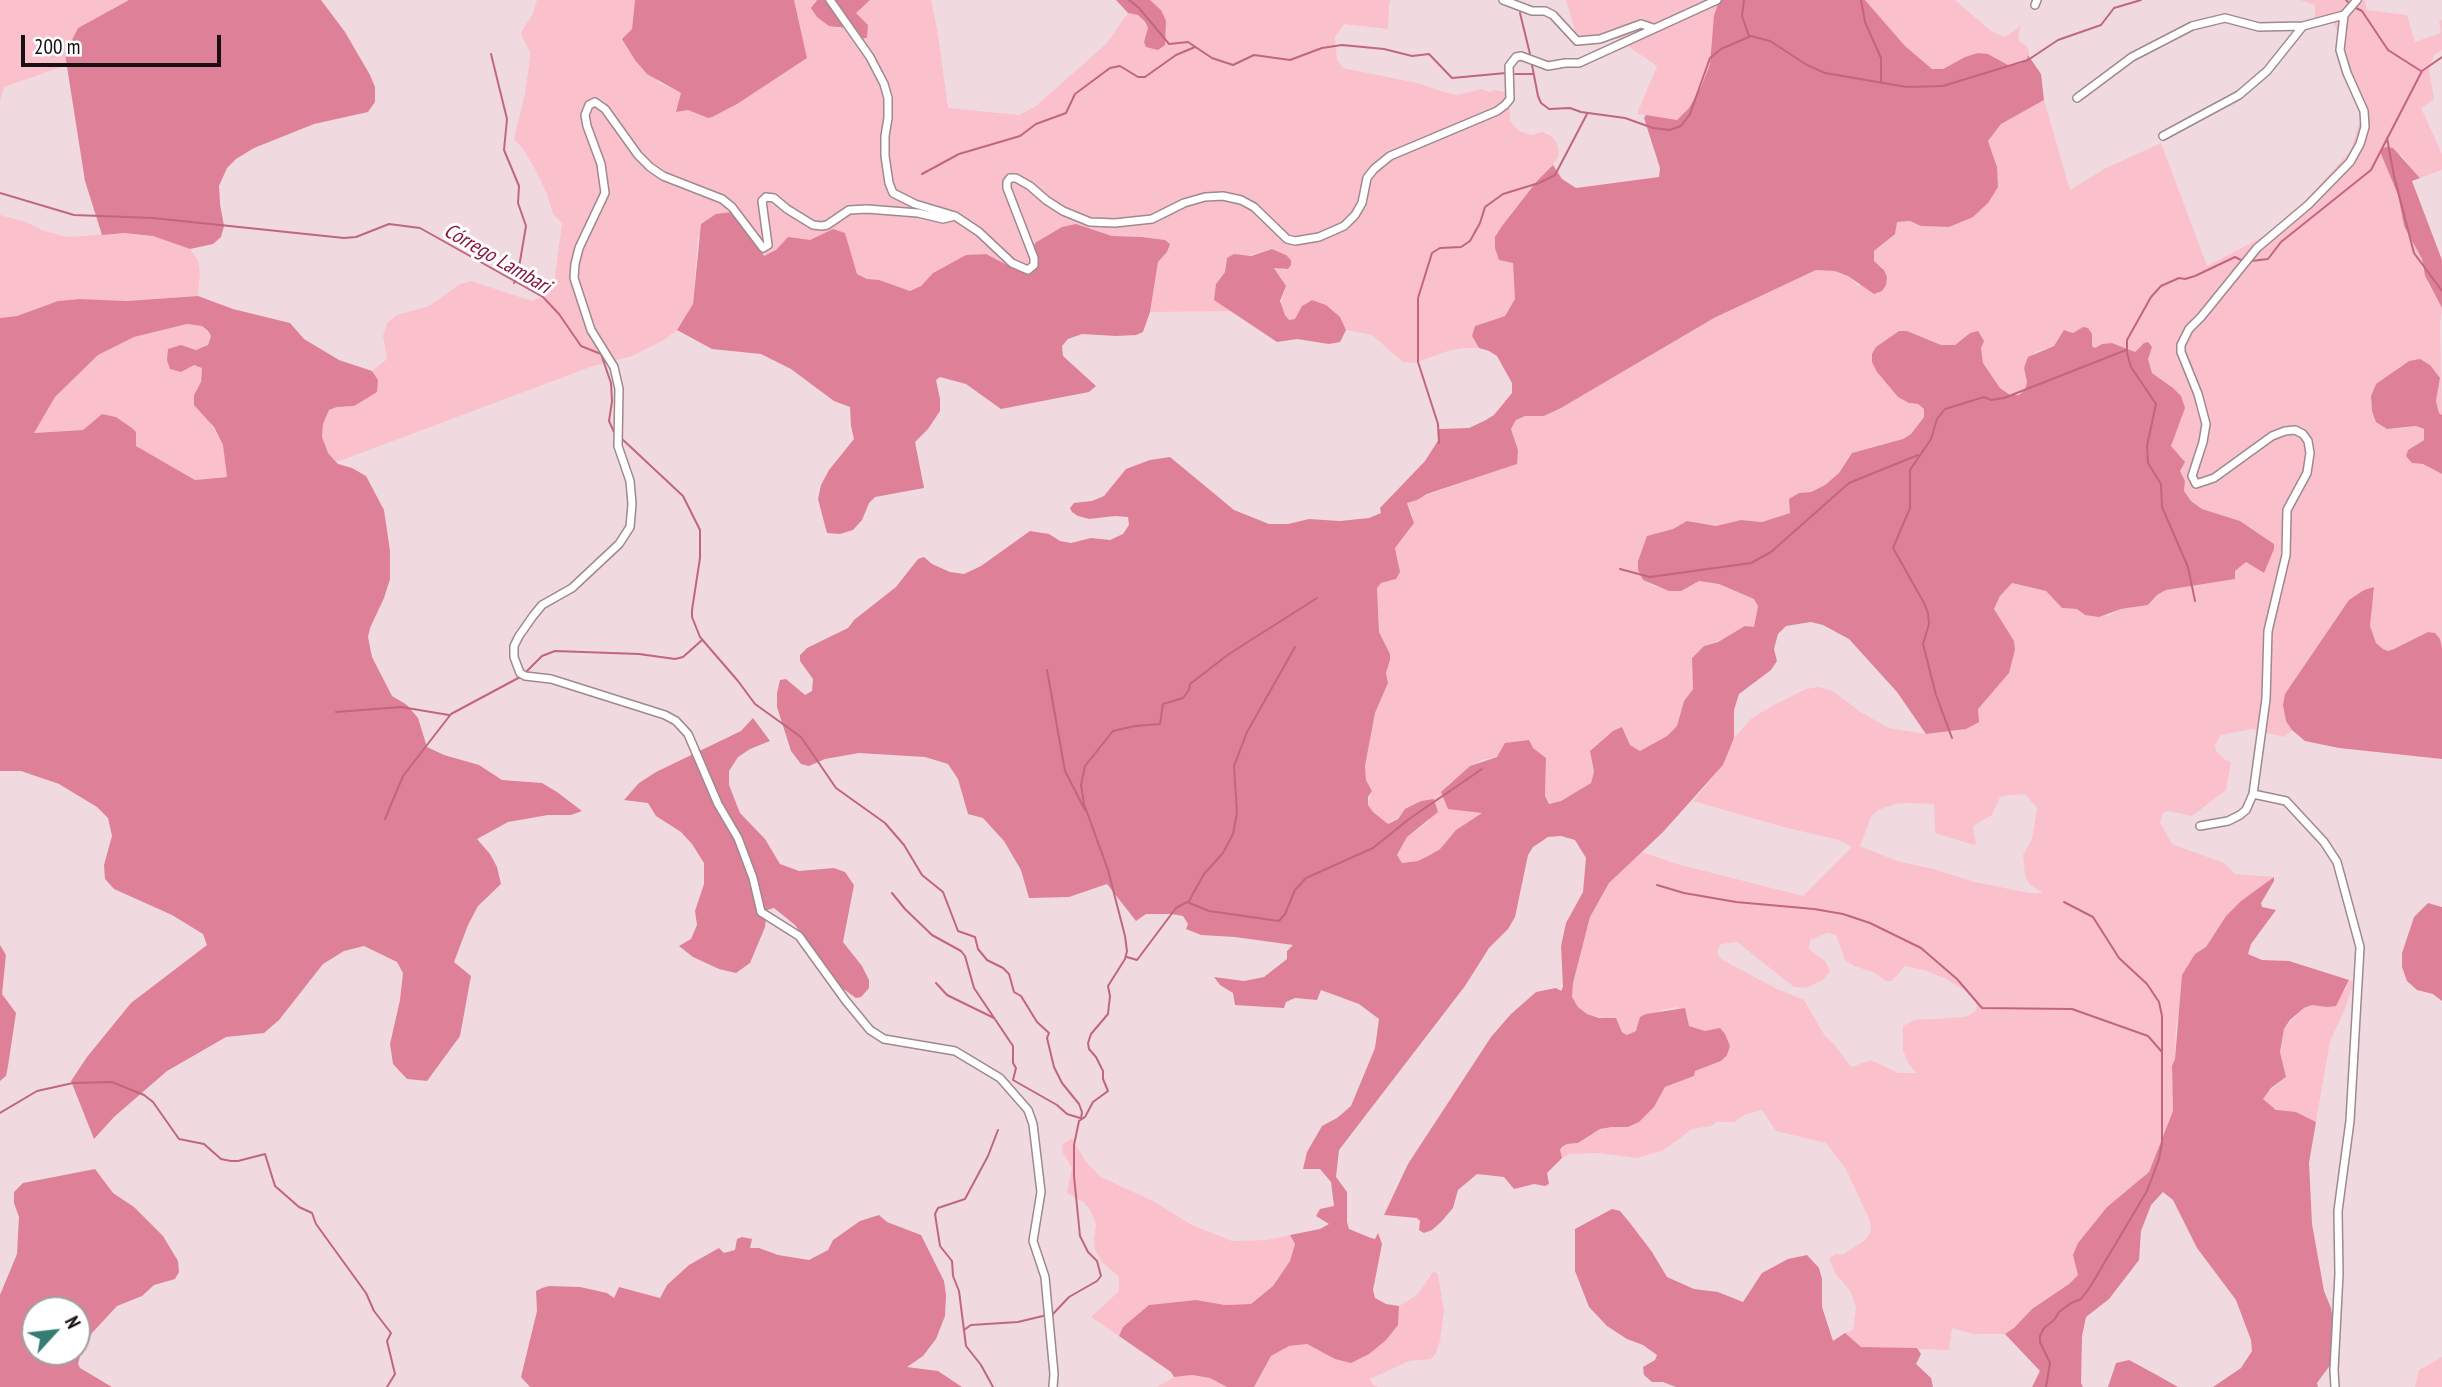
<!DOCTYPE html>
<meta charset="utf-8">
<style>
body{margin:0}
#map{position:relative;width:2442px;height:1387px;overflow:hidden;background:#f1dadf;font-family:"PT Sans Narrow",sans-serif}
canvas{display:block}
.north{position:absolute;left:21px;top:1296px;width:70px;height:70px;box-sizing:border-box;background:#fff;border:2px solid #a29fa0;border-radius:50%;rotate:63deg;font-size:19px;font-weight:700;line-height:28px;text-align:center;color:#170f11}
.north::after{content:'';display:block;margin:auto;width:24px;height:32px;background:#357c73;clip-path:polygon(50% 0,100% 100%,50% 72%,0 100%)}
.scale{position:absolute;left:21px;top:35px;width:200px;height:32px;box-sizing:border-box;border:4px solid #170f11;border-top:0;padding-left:9px;font-size:21px;line-height:24px;white-space:nowrap;color:#170f11;-webkit-text-stroke:5px #fff;paint-order:stroke}
</style>
<div id="map">
<canvas width="2442" height="1387"></canvas>
<div class="north">N</div>
<div class="scale">200 m</div>
</div>
<script>
const g = document.querySelector('canvas').getContext('2d');
g.lineJoin = 'round';
function paint(path, color) {
  g.fillStyle = color;
  g.fill(path, 'evenodd');
}
function toPath(rows) {
  const path = new Path2D();
  for (const r of rows) {
    path.moveTo(r[0], r[1]);
    for (let i = 2; i < r.length; i += 2) path.lineTo(r[i], r[i + 1]);
  }
  return path;
}
function strokePath(path, color, width, dash) {
  g.strokeStyle = color;
  g.lineWidth = width;
  g.lineCap = dash ? 'butt' : 'round';
  g.setLineDash(dash || []);
  g.stroke(path);
}
function write(font, color, halo, rows, align = 'center') {
  g.font = font + ' "PT Sans Narrow",sans-serif';
  g.lineWidth = 6;
  g.setLineDash([]);
  g.textBaseline = 'middle';
  g.strokeStyle = halo;
  g.fillStyle = color;
  for (const [text, x, y, turn = 0] of rows) {
    g.save();
    g.translate(x, y);
    g.rotate((+turn || 0) * Math.PI / 180);
    g.textAlign = isNaN(turn) ? turn : align;
    if (halo) g.strokeText(text, 0, 0);
    g.fillText(text, 0, 0);
    g.restore();
  }
}
paint(toPath([
 [0,0,129,0,78,28,65,54,67,65,4,87,0,101],
 [537,0,635,0,632,29,658,82,681,93,688,110,708,118,737,103,807,58,794,0,817,0,813,3,837,28,846,28,859,9,870,0,931,0,938,34,948,108,1019,115,1036,106,1107,43,1128,13,1138,15,1148,28,1161,10,1150,0,1391,0,1389,4,1388,29,1344,24,1335,37,1337,60,1343,68,1417,83,1448,93,1457,95,1482,89,1489,92,1495,90,1505,92,1510,112,1510,121,1519,131,1531,135,1543,132,1551,136,1557,143,1559,155,1549,171,1537,181,1502,226,1513,262,1515,299,1505,316,1482,323,1472,336,1479,348,1463,348,1448,351,1415,363,1403,362,1372,335,1346,330,1340,318,1326,305,1312,300,1304,304,1295,319,1289,320,1280,306,1286,286,1274,267,1286,270,1286,255,1272,249,1226,261,1225,272,1216,284,1214,300,1233,311,1150,312,1158,262,1167,252,1165,240,1142,237,1112,236,1092,229,1023,270,1013,268,986,254,967,255,933,273,921,286,910,291,879,281,867,279,857,274,845,233,810,241,788,238,776,250,764,256,751,233,698,237,693,304,677,330,664,340,632,356,593,366,337,462,328,453,322,437,323,424,329,410,337,407,354,406,378,380,372,371,387,359,383,336,387,323,397,315,429,306,460,284,471,281,532,301,545,295,554,284,562,223,553,214,547,194,534,167,524,150,514,139,525,93,530,58,530,52,521,35,522,30,533,14],
 [1566,0,1719,0,1710,64,1701,87,1689,108,1677,120,1637,114,1657,66,1613,36,1599,44,1587,41,1575,31],
 [1865,0,1955,0,1991,31,2005,37,2021,26,2018,35,2020,42,2027,46,2029,52,2027,59,2020,64,2008,65,1988,54,1965,57,1943,69,1931,69,1905,46],
 [2300,0,2365,0,2367,10,2407,15,2415,42,2441,33,2439,21,2442,20,2442,50,2434,55,2429,69,2434,99,2421,108,2442,154,2442,170,2420,178,2401,155,2381,154,2398,195,2404,226,2422,259,2422,267,2429,286,2442,308,2440,324,2442,415,2439,413,2436,401,2440,378,2400,366,2394,373,2376,384,2371,396,2372,411,2396,429,2416,426,2424,429,2424,439,2408,450,2412,463,2423,464,2442,474,2442,648,2440,640,2421,635,2414,640,2394,649,2388,651,2383,649,2376,643,2370,626,2374,587,2364,590,2286,721,2292,730,2284,737,2252,729,2221,735,2215,745,2216,751,2224,759,2231,762,2226,790,2192,816,2168,811,2163,813,2160,822,2172,844,2224,863,2235,874,2274,877,2241,901,2226,916,2206,947,2195,954,2176,1027,2175,1059,2172,1066,2173,1111,2149,1172,2107,1207,2078,1243,2076,1264,2078,1275,2069,1284,2032,1309,2014,1328,2005,1334,1973,1334,1952,1328,1949,1350,1860,1347,1845,1333,1853,1330,1856,1308,1851,1292,1835,1273,1829,1258,1836,1254,1844,1254,1865,1240,1871,1231,1870,1221,1846,1169,1826,1143,1776,1131,1762,1110,1744,1115,1735,1122,1717,1122,1711,1126,1692,1129,1664,1150,1637,1158,1597,1153,1570,1154,1562,1158,1560,1150,1567,1144,1578,1143,1600,1129,1612,1127,1628,1127,1639,1122,1654,1107,1665,1087,1694,1076,1695,1071,1721,1061,1705,1031,1689,1026,1677,1007,1661,1010,1637,1031,1627,1035,1610,1019,1587,1014,1578,1007,1572,997,1573,983,1590,917,1609,883,1642,852,1677,864,1803,896,1852,847,1839,840,1787,828,1693,801,1723,765,1734,738,1752,718,1772,706,1806,689,1818,687,1833,691,1862,713,1889,728,1926,734,1966,729,1983,701,2009,673,2015,650,1994,609,2000,596,2012,583,2046,591,2062,608,2077,609,2082,613,2108,616,2121,609,2148,605,2157,595,2166,590,2234,579,2235,571,2246,562,2263,573,2274,544,2240,521,2202,509,2191,501,2184,491,2185,481,2180,471,2181,456,2172,450,2171,446,2178,424,2182,418,2169,385,2152,373,2140,346,2135,352,2112,343,2102,344,2095,348,2092,346,2092,340,2083,327,2073,333,2067,330,2054,346,2035,352,2024,368,2027,382,2025,390,2019,395,2010,395,2000,388,1983,363,1981,348,1970,333,1955,345,1941,345,1907,331,1877,372,1898,397,1909,403,1918,404,1924,409,1924,417,1911,434,1903,439,1852,453,1839,473,1825,485,1811,492,1799,493,1790,513,1762,522,1741,520,1716,526,1687,521,1673,529,1647,536,1638,561,1638,570,1643,580,1655,587,1688,587,1699,581,1719,584,1754,599,1758,606,1754,627,1704,646,1692,658,1693,689,1684,701,1677,726,1667,736,1640,751,1630,745,1622,727,1590,751,1594,772,1591,783,1561,801,1549,804,1545,796,1546,758,1533,748,1482,760,1470,766,1461,776,1447,785,1470,811,1484,812,1456,830,1440,849,1430,855,1418,861,1402,863,1397,856,1407,837,1428,822,1434,800,1421,801,1388,824,1373,812,1368,805,1372,790,1366,780,1365,766,1375,713,1388,683,1386,673,1390,660,1390,654,1379,632,1377,588,1381,583,1391,580,1399,565,1395,548,1409,530,1413,516,1407,502,1516,464,1518,450,1511,429,1516,420,1525,416,1544,416,1561,408,1714,318,1816,270,1835,271,1848,276,1859,286,1884,269,1874,261,1874,251,1886,242,1897,222,1910,221,1921,226,1948,227,1973,217,1988,203,1997,167,1988,141,2001,124,2044,100,2070,190,2104,169,2161,143,2207,266,2268,234,2296,212,2351,150,2361,117,2356,98,2340,63,2338,33,2333,21,2315,18,2315,5],
 [2025,794,2037,808,2032,839,2023,855,2025,876,2029,884,2043,893,2029,893,1975,882,1933,869,1897,861,1860,846,1871,817,1878,810,1895,804,1908,803,1934,804,1935,833,1974,845,1976,844,1973,826,1992,815,1999,799,2002,796],
 [1827,933,1836,935,1845,960,1854,966,1873,972,1886,981,1892,981,1905,966,1924,970,1944,978,1971,994,1977,1006,1975,1012,1965,1017,1914,1020,1903,1026,1903,1051,1909,1064,1916,1073,1898,1073,1871,1060,1851,1067,1834,1044,1825,1036,1804,1000,1777,989,1721,959,1717,952,1721,944,1737,942,1794,987,1806,988,1823,980,1830,971,1826,962,1809,949,1810,940],
 [0,215,26,222,42,230,66,237,124,233,153,236,190,249,198,260,200,274,198,296,127,301,80,299,58,301,17,316,0,318],
 [187,324,202,326,211,336,208,345,196,350,181,345,194,365,202,368,201,383,194,395,223,445,227,477,195,480,136,446,136,432,116,417,102,414,83,430,33,433,55,397,98,355,134,337],
 [2349,980,2354,982,2345,1009,2330,1041,2316,1122,2296,1112,2282,1112,2270,1106,2263,1099,2265,1095,2286,1077,2280,1052,2284,1029,2304,1008,2312,1005,2327,1007,2346,990],
 [1072,1138,1086,1162,1101,1177,1153,1201,1192,1225,1232,1241,1267,1240,1290,1235,1295,1244,1290,1261,1273,1286,1251,1304,1225,1305,1196,1300,1149,1305,1124,1327,1119,1336,1091,1317,1119,1291,1119,1277,1102,1262,1095,1250,1094,1239,1096,1224,1090,1210,1083,1202,1067,1193,1072,1168,1063,1153,1062,1145],
 [1433,1272,1437,1273,1439,1280,1444,1311,1440,1341,1436,1353,1431,1359,1409,1361,1370,1379,1373,1385,1379,1387,1254,1387,1271,1356,1289,1346,1307,1344,1319,1351,1398,1325,1399,1306,1418,1294],
 [2442,1357,2442,1387,2415,1387,2419,1370],
 [1192,1375,1210,1378,1227,1387,1157,1387,1174,1377]
]), '#fac1cd');
paint(toPath([
 [129,0,321,0,345,32,370,75,375,87,375,102,368,112,314,124,254,148,236,159,227,168,219,186,220,204,224,226,221,237,213,244,190,249,153,236,124,233,102,235,85,181,65,54,78,28],
 [635,0,794,0,807,58,737,104,712,117,708,118,688,110,676,112,681,93,647,74,635,60,622,39,632,29],
 [817,0,870,0,856,13,868,25,867,38,857,38,846,28,829,26,817,17,811,8],
 [1116,0,1150,0,1161,10,1166,21,1165,45,1158,50,1146,47,1144,42,1148,28,1145,22,1138,15,1128,13],
 [1719,0,1865,0,1905,46,1932,69,1943,69,1965,57,1978,53,1988,54,2008,65,2020,64,2027,59,2028,55,2041,74,2044,100,2001,124,1988,141,1997,167,1998,187,1988,203,1973,217,1949,227,1921,226,1910,221,1897,222,1895,234,1874,251,1874,261,1884,270,1887,277,1886,285,1882,291,1874,294,1848,276,1835,271,1816,270,1714,318,1561,408,1544,416,1525,416,1516,420,1511,429,1518,450,1517,464,1427,494,1417,500,1407,503,1414,523,1395,548,1400,572,1396,579,1381,583,1377,588,1379,632,1390,654,1390,660,1386,673,1388,683,1375,713,1365,766,1366,780,1372,791,1368,797,1368,805,1373,812,1388,824,1398,819,1405,809,1421,801,1434,799,1438,812,1407,837,1397,855,1402,863,1418,861,1430,855,1440,849,1456,830,1482,813,1448,809,1441,792,1470,766,1497,757,1505,743,1529,740,1533,748,1546,758,1545,796,1549,804,1561,801,1591,783,1594,772,1590,751,1613,731,1622,727,1630,745,1640,751,1667,736,1677,726,1684,701,1693,689,1692,658,1704,646,1718,642,1745,626,1754,627,1758,606,1754,599,1719,584,1699,581,1681,591,1669,591,1643,580,1638,570,1638,561,1647,536,1673,529,1687,521,1716,526,1741,520,1762,522,1790,513,1789,499,1799,493,1811,492,1825,485,1839,473,1852,453,1903,439,1911,434,1924,417,1924,409,1918,404,1909,403,1898,397,1877,372,1872,362,1872,354,1876,347,1899,331,1907,331,1941,345,1955,345,1970,333,1978,331,1984,341,1981,348,1983,363,2000,388,2010,395,2019,395,2025,390,2027,382,2024,368,2028,357,2054,346,2064,330,2073,333,2083,327,2088,328,2092,334,2092,346,2095,348,2102,344,2112,343,2135,352,2144,343,2148,342,2152,347,2148,359,2152,373,2173,388,2181,396,2185,408,2171,446,2185,462,2180,471,2185,481,2184,491,2191,501,2202,509,2240,521,2274,544,2274,549,2264,573,2246,562,2235,571,2235,579,2166,590,2157,595,2148,605,2121,609,2099,617,2085,615,2077,609,2062,608,2046,591,2012,583,2000,596,1994,609,2014,641,2015,650,2009,673,1978,709,1979,722,1966,729,1926,734,1897,692,1849,639,1823,625,1811,622,1786,626,1778,634,1774,649,1777,661,1771,670,1739,694,1734,710,1734,738,1723,765,1663,832,1609,883,1590,917,1573,983,1572,997,1578,1007,1587,1014,1599,1018,1616,1018,1622,1032,1627,1035,1636,1031,1640,1017,1646,1014,1685,1008,1689,1026,1705,1031,1720,1028,1725,1034,1730,1046,1727,1055,1721,1061,1695,1071,1694,1076,1665,1087,1654,1107,1639,1122,1628,1127,1612,1127,1600,1129,1578,1143,1567,1144,1562,1147,1560,1150,1562,1158,1547,1173,1549,1184,1545,1186,1534,1184,1514,1189,1504,1177,1477,1174,1458,1190,1453,1208,1441,1222,1432,1230,1424,1233,1419,1230,1420,1221,1417,1218,1384,1215,1408,1164,1491,1037,1511,1014,1536,992,1556,988,1561,991,1563,987,1561,946,1566,923,1583,892,1586,858,1575,840,1561,836,1548,837,1533,847,1528,855,1515,917,1508,929,1489,948,1465,986,1339,1150,1336,1177,1347,1192,1347,1222,1349,1229,1371,1238,1375,1239,1378,1233,1382,1244,1373,1290,1375,1298,1386,1304,1399,1306,1398,1325,1386,1340,1369,1354,1351,1363,1335,1359,1307,1344,1289,1346,1271,1356,1254,1387,1227,1387,1210,1378,1192,1375,1174,1377,1171,1372,1119,1336,1123,1327,1149,1305,1196,1300,1225,1305,1251,1304,1273,1286,1290,1261,1295,1244,1290,1235,1320,1229,1329,1224,1316,1216,1320,1209,1334,1206,1331,1182,1320,1169,1303,1169,1307,1152,1322,1126,1337,1118,1351,1106,1375,1048,1379,1019,1359,1004,1321,990,1317,1000,1295,998,1286,1002,1284,1008,1235,1005,1233,993,1220,985,1214,977,1244,981,1264,977,1287,959,1287,951,1293,945,1235,937,1201,935,1186,929,1188,924,1183,916,1171,914,1146,914,1136,921,1107,884,1069,897,1029,898,1021,870,1004,841,983,818,968,814,958,779,948,764,925,757,859,753,825,759,809,766,801,764,791,751,777,707,777,693,780,680,786,679,805,695,812,691,813,679,800,661,800,655,807,648,848,628,854,620,896,587,918,559,924,557,932,564,950,572,964,574,981,566,1030,531,1049,534,1060,541,1071,543,1091,538,1110,540,1123,534,1129,525,1128,517,1115,516,1089,519,1078,516,1072,512,1070,508,1074,503,1092,501,1104,496,1126,469,1150,460,1170,457,1234,510,1269,524,1288,524,1309,519,1340,521,1369,518,1381,513,1380,508,1425,461,1439,439,1439,429,1469,428,1484,421,1494,415,1512,393,1512,383,1497,356,1489,351,1479,348,1472,336,1475,326,1505,316,1515,299,1513,263,1499,260,1495,248,1495,237,1502,226,1537,181,1553,165,1562,179,1576,188,1659,177,1660,168,1644,118,1646,115,1677,120,1689,108,1701,87,1710,64,1714,16],
 [2386,147,2393,148,2420,178,2412,181,2442,260,2442,308,2425,276,2422,259,2404,226,2398,195,2381,154,2381,149],
 [732,212,751,233,764,256,776,250,788,237,810,240,833,229,845,233,857,274,867,279,879,280,910,291,921,286,933,273,966,255,986,254,1013,268,1023,270,1030,264,1035,243,1062,227,1076,224,1112,236,1142,237,1165,240,1170,244,1167,252,1158,262,1150,312,1143,332,1136,335,1116,336,1082,334,1068,339,1062,346,1063,356,1096,386,1089,392,1001,409,966,384,940,377,936,380,940,399,940,411,928,429,915,442,924,488,875,497,869,503,862,520,853,530,840,534,827,533,818,499,821,485,829,470,854,439,851,426,850,407,834,401,791,369,761,354,712,349,677,330,693,304,701,224,716,214],
 [1272,249,1286,255,1291,260,1291,265,1288,269,1274,268,1286,286,1280,301,1285,315,1289,320,1295,319,1302,306,1312,300,1326,305,1340,317,1346,330,1340,342,1329,344,1297,339,1277,342,1214,300,1216,284,1225,272,1227,258,1234,254,1251,256],
 [198,296,233,309,290,323,304,339,339,360,372,371,378,380,377,392,354,406,337,407,329,410,323,424,322,437,328,453,338,464,352,468,366,476,384,510,390,551,390,579,384,598,370,628,368,637,372,657,392,696,407,705,418,718,427,747,444,755,479,765,502,780,542,783,557,792,582,811,571,815,548,815,508,822,477,839,490,854,497,867,501,884,478,906,468,925,454,962,471,976,460,1036,427,1081,407,1079,393,1064,390,1044,400,1000,403,973,397,962,364,946,344,951,323,964,279,1020,264,1033,226,1037,167,1071,114,1117,94,1139,71,1081,87,1057,131,1003,207,945,203,934,172,915,114,889,105,879,104,865,112,836,108,818,97,807,59,784,21,771,0,771,0,318,17,316,58,301,80,299,127,301],
 [187,324,202,326,208,331,211,336,208,345,196,350,181,345,168,349,167,360,170,369,181,372,194,365,202,368,201,382,194,395,194,405,214,427,223,445,227,477,195,480,136,446,136,432,132,428,116,417,102,414,83,430,34,433,55,397,98,355,134,337],
 [2420,359,2430,365,2440,378,2436,401,2439,413,2442,415,2442,474,2423,464,2412,463,2406,456,2408,450,2424,440,2424,429,2416,426,2387,429,2376,422,2372,411,2371,396,2376,384,2409,361],
 [2374,587,2370,626,2376,643,2383,649,2388,651,2394,649,2428,632,2435,633,2440,639,2442,648,2442,759,2339,748,2305,741,2292,730,2286,721,2283,705,2285,694,2349,600,2364,590],
 [753,718,770,741,750,749,738,757,729,771,729,785,740,813,765,839,780,864,799,871,834,868,845,872,854,885,843,942,862,966,869,980,869,988,861,997,856,998,838,985,795,925,774,908,767,910,765,927,750,963,736,973,719,969,693,957,679,946,691,939,697,925,695,911,704,884,704,863,692,844,681,832,656,816,648,803,624,800,639,783,656,772,741,731],
 [2274,877,2274,881,2261,903,2262,907,2276,910,2251,944,2248,954,2262,960,2289,961,2349,980,2336,1006,2327,1007,2312,1005,2304,1008,2290,1020,2284,1029,2280,1052,2286,1077,2271,1088,2263,1099,2276,1110,2296,1112,2316,1122,2309,1163,2312,1224,2324,1291,2331,1308,2334,1326,2331,1364,2317,1383,2318,1387,2213,1387,2241,1368,2252,1351,2251,1340,2236,1300,2197,1248,2173,1200,2163,1192,2151,1205,2141,1231,2139,1260,2109,1299,2086,1317,2082,1336,2081,1383,2083,1387,2032,1387,2040,1371,2005,1334,2014,1328,2032,1309,2069,1284,2078,1275,2073,1255,2078,1243,2107,1207,2149,1172,2173,1111,2172,1066,2175,1059,2182,975,2195,954,2206,947,2226,916,2241,901],
 [2428,903,2442,907,2442,1001,2433,994,2417,990,2407,981,2402,967,2402,953,2414,917],
 [0,945,6,955,2,994,16,1013,8,1066,6,1076,0,1081],
 [95,1169,113,1193,134,1207,163,1236,178,1261,179,1272,175,1279,154,1285,142,1296,117,1306,92,1333,81,1352,78,1364,80,1368,112,1387,0,1387,0,1295,17,1254,18,1234,19,1217,14,1203,14,1192,23,1183],
 [77,1310,77,1352,35,1352,35,1310],
 [1612,1209,1620,1211,1630,1223,1652,1252,1667,1277,1694,1289,1718,1292,1743,1302,1762,1273,1788,1259,1807,1255,1819,1268,1822,1279,1822,1307,1833,1341,1845,1333,1861,1347,1917,1348,1921,1354,1916,1364,1931,1378,1933,1387,1676,1387,1663,1382,1652,1382,1644,1375,1643,1367,1655,1360,1657,1355,1643,1345,1627,1339,1607,1326,1589,1307,1575,1271,1575,1229],
 [879,1215,887,1222,921,1235,944,1281,946,1295,945,1316,936,1339,923,1356,907,1367,938,1371,962,1387,530,1387,521,1377,537,1311,536,1291,542,1288,549,1286,580,1287,607,1293,614,1298,619,1287,660,1298,667,1285,689,1265,719,1248,724,1253,735,1250,737,1239,742,1237,752,1239,750,1248,759,1248,778,1255,809,1260,828,1250,833,1240,860,1221],
 [2129,1360,2155,1374,2178,1387,2108,1387,2116,1363]
]), '#de8098');
strokePath(toPath([
 [1129,0,1139,8,1169,44,1188,42,1212,58,1233,65,1254,55,1290,60,1322,48,1342,45,1384,49,1412,56,1429,54,1452,78,1506,73],
 [1744,0,1742,16,1749,36],
 [1861,0,1865,22,1881,58,1881,82],
 [2346,0,2348,2],
 [2354,7,2362,11,2388,50,2421,71],
 [1520,13,1530,54],
 [491,54,507,119,504,150,519,186,518,203,526,226,518,273,514,283],
 [1532,65,1538,96,1541,103,1549,109,1570,108,1581,112,1625,118,1653,128,1670,130,1681,126,1690,114,1710,58,1721,49,1751,36,1770,41,1807,65,1825,73,1907,87,1943,86,2028,60,2058,40,2101,25,2114,8,2141,0],
 [1515,74,1533,74],
 [2387,138,2394,176,2414,253,2442,291],
 [922,174,959,154,1020,136,1036,124,1066,113,1075,94,1110,68,1120,66,1138,77,1145,77,1176,55,1195,47],
 [0,193,74,215,153,218,344,238,356,237,389,224,420,228,543,297,559,314,581,346,601,354,611,383,612,401,609,421,614,432],
 [2251,261,2268,259,2281,242,2371,170,2422,71,2442,57],
 [621,438,683,496,700,530,700,558,692,610,692,617,700,637,738,681,755,704,801,737,836,788,885,823,904,845,922,875,943,892,958,931,975,937,978,949,987,960,1003,968,1009,974,1014,992,1021,996,1037,1022,1049,1033,1047,1038,1054,1067,1062,1083,1079,1104,1082,1112,1081,1119],
 [1439,443,1438,424,1418,362,1418,298,1432,253,1440,248,1461,247,1470,241,1480,223,1485,207,1503,194,1539,183,1555,175,1587,114],
 [1620,569,1650,577,1751,563,1771,552,1849,483,1918,455],
 [2195,601,2188,567,2162,507,2161,484,2148,463,2147,446,2156,404,2131,367,2127,353,2127,340,2151,297,2161,286,2179,278,2185,279,2195,276,2235,257,2241,260],
 [1047,670,1065,771,1085,810],
 [526,672,542,656,555,651,639,654,675,659,683,657,701,641],
 [336,712,401,707,449,715],
 [1952,738,1936,695,1923,644,1929,624,1928,613,1924,603,1893,548,1910,508,1910,470,1931,439,1937,419,1945,409,1984,397,1991,400,2004,398,2126,350],
 [385,819,403,776,451,714,522,676],
 [1657,885,1684,893,1736,902,1814,909,1843,914,1870,923,1921,948,1957,979,1982,1008,2072,1009,2148,1036,2162,1052],
 [892,893,905,909,932,935,961,951,965,956,974,988,1013,1046,1013,1063,1016,1068,1013,1080,1057,1105,1067,1114,1080,1118],
 [1189,901,1204,874,1223,853,1233,834,1237,813,1234,766,1247,732,1295,647],
 [1127,957,1137,960,1176,908,1187,902,1209,911,1279,921,1285,914,1295,890,1306,878,1373,848,1409,819,1482,769],
 [936,983,947,995,994,1018],
 [0,1113,37,1091,73,1083,112,1082,144,1095,153,1102,179,1139,204,1144,221,1159,231,1161,238,1161,265,1154,275,1186,299,1207,312,1213,316,1224,366,1293,374,1311,391,1333,387,1341,395,1374,387,1387],
 [1052,1315,1069,1297,1097,1281,1101,1276,1097,1261,1088,1252,1080,1236,1074,1176,1074,1145,1079,1121,1085,1117,1093,1102,1108,1091,1103,1079,1103,1071,1096,1057,1089,1049,1088,1043,1091,1034,1108,1014,1110,996,1108,986,1125,959,1127,951,1125,936,1108,870,1084,804,1081,785,1085,766,1113,731,1135,726,1160,724,1163,704,1183,698,1189,690,1190,684,1229,654,1317,598],
 [964,1330,971,1325,1018,1322,1047,1315],
 [993,1387,981,1365,966,1346,959,1291,953,1276,952,1261,940,1246,935,1214,938,1208,965,1199,988,1156,998,1130],
 [2046,1387,2050,1363,2040,1342,2040,1336,2044,1328,2054,1320,2059,1312,2071,1303,2081,1299,2090,1287,2147,1191,2159,1159,2162,1143,2162,1016,2159,1002,2147,984,2119,958,2093,917,2064,902]
]), '#c1667d', 2);
const street = toPath([
 [830,0,870,57,884,84,888,98,888,118,885,136,885,156,889,183,893,193,915,204,955,216,979,232,1012,263,1028,270,1034,265,1034,258,1007,188,1007,182,1010,178,1016,178,1030,186,1046,200,1063,211,1090,222,1115,223,1152,219,1184,203,1205,197,1223,196,1241,200,1254,207,1287,239,1295,241,1319,237,1344,226,1355,215,1362,203,1367,178,1374,169,1390,156,1497,111,1505,105,1510,99,1509,66,1516,57,1521,56,1548,66,1565,63,1579,63,1717,0],
 [1503,0,1532,11,1545,11,1553,15,1577,41,1600,39,1641,24,1653,28],
 [2035,5,2037,0],
 [2077,98,2132,57,2192,26,2225,18,2259,27,2303,26],
 [2163,136,2239,95,2267,71,2303,26,2344,15],
 [955,216,943,219,918,213,867,209,849,210,827,225,822,226,813,225,787,209,774,198,766,197,762,201,768,245,763,248,732,207,722,199,663,176,650,167,638,155,605,109,595,102,589,105,585,115,587,126,601,164,605,193,579,248,575,264,574,278,591,330,614,367,619,389,618,446,630,481,632,504,630,527,619,544,572,588,542,605,533,616,519,636,514,646,514,657,520,673,525,676,551,679,665,715,676,721,688,734,718,804,738,838,753,878,761,912,799,936,846,1001,870,1030,884,1039,955,1051,1000,1078,1028,1110,1033,1124,1041,1192,1033,1241,1045,1277,1054,1374,1053,1387],
 [2253,794,2286,801,2324,842,2337,862,2360,947,2350,1121,2338,1211,2339,1274,2334,1370,2335,1387],
 [2200,826,2228,821,2240,815,2246,810,2253,794,2266,699,2268,631,2286,555,2287,510,2307,473,2310,453,2308,441,2303,434,2295,430,2285,431,2272,436,2214,478,2196,484,2192,476,2203,442,2206,424,2198,394,2181,352,2181,345,2189,329,2201,317,2257,248,2308,205,2350,162,2360,144,2365,127,2364,111,2347,73,2340,50,2344,15,2357,0]
]);
strokePath(street, '#9e898d', 10);
strokePath(street, '#fff', 7);
write('italic 21px', '#881842', '#fff', [
 ["Córrego Lambari",497,259,30]
]);
</script>
